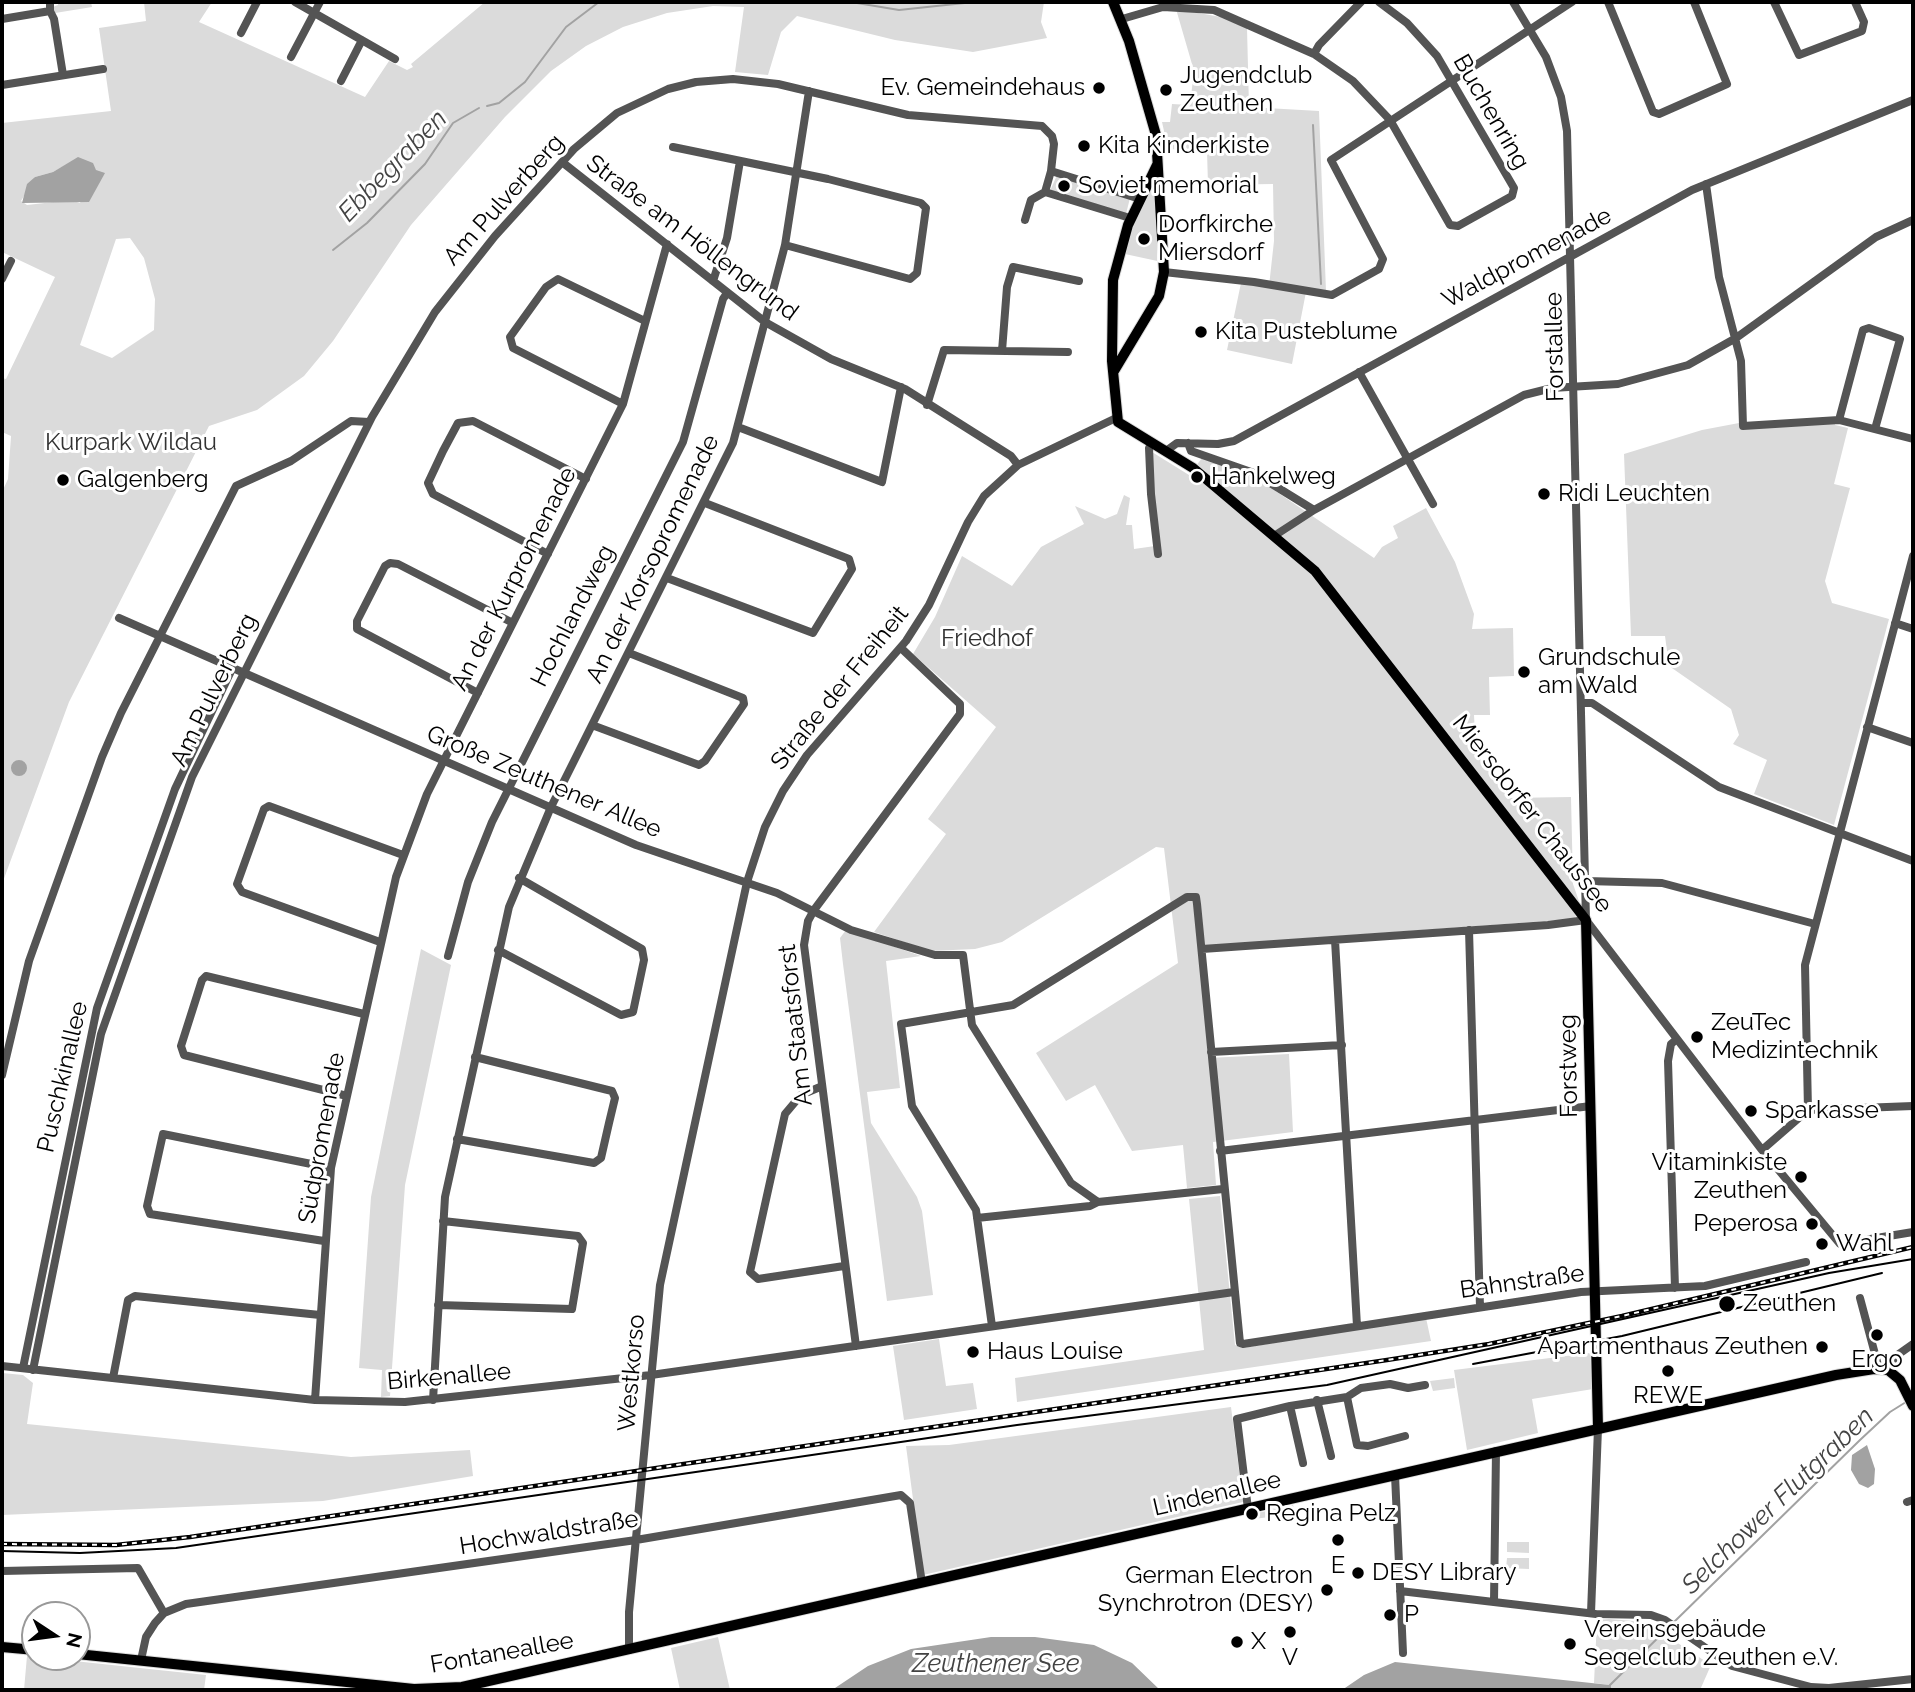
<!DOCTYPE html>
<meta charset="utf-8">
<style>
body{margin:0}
#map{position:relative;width:1915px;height:1692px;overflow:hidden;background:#fff;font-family:Raleway,sans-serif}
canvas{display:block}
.frame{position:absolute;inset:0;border:4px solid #000;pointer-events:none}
.north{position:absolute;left:21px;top:1601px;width:70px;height:70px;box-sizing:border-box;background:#fff;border:2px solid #999;border-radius:50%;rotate:103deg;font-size:19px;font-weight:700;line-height:28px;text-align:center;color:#000}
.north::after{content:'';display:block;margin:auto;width:24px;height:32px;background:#000;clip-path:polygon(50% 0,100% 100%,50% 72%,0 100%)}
</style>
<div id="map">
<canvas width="1915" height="1692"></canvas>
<div class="frame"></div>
<div class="north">N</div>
</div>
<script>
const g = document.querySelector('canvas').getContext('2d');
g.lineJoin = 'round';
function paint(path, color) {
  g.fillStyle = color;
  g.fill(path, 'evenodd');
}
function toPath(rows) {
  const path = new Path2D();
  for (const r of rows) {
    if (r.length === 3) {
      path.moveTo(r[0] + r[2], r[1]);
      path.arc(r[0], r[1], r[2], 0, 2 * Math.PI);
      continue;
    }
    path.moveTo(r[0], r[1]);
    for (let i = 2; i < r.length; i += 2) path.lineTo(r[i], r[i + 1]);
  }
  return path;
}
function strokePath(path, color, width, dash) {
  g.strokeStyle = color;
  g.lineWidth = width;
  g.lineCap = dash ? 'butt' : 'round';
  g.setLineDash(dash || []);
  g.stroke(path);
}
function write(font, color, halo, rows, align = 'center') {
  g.font = font + ' Raleway,sans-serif';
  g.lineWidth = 6;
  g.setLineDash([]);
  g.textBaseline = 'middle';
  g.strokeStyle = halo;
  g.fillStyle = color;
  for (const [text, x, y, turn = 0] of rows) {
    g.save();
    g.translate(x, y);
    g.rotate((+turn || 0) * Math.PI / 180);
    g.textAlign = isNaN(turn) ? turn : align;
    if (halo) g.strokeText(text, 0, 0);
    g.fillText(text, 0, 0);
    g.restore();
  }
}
paint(toPath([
 [58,2,91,2,92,7,55,13,53,7,58,5],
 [144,2,212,2,199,22,365,97,389,61,407,70,413,67,411,64,485,2,1044,2,1041,22,1047,38,973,52,895,40,797,16,781,32,768,75,735,72,744,7,713,6,667,13,623,27,586,46,551,71,505,117,411,225,333,341,304,376,257,410,209,426,69,702,2,884,2,492,8,479,11,436,2,432,2,378,6,379,55,277,2,252,2,123,111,111,99,28,146,21],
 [78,158,96,170,80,203,71,200,27,205,21,201,35,177,53,172],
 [130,238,144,258,155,299,154,330,112,358,80,345,116,239],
 [1176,9,1232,19,1247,28,1249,107,1319,111,1326,291,1306,292,1292,364,1227,350,1241,283,1269,286,1274,241,1273,184,1208,185,1207,151,1168,149,1162,122,1170,122,1172,104,1190,105,1194,71],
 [1057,175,1130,198,1126,214,1050,191],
 [1155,185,1162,262,1125,254,1131,224,1150,186],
 [1837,417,1835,425,1848,428,1834,484,1850,488,1825,581,1832,603,1889,619,1834,825,1754,794,1767,760,1733,744,1739,735,1731,709,1669,666,1665,636,1631,636,1624,454,1702,430,1739,423],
 [1152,452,1189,475,1202,458,1252,475,1374,558,1382,547,1398,538,1393,526,1426,508,1455,562,1474,614,1472,629,1513,628,1514,676,1489,677,1490,715,1474,715,1476,753,1510,798,1571,797,1573,884,1581,907,1574,919,1201,946,1208,1058,1289,1054,1293,1132,1213,1142,1216,1185,1187,1188,1183,1145,1132,1151,1095,1085,1066,1101,1036,1053,1178,963,1164,848,1156,847,1002,942,975,949,931,951,874,932,946,834,928,819,996,727,913,654,935,617,962,556,1012,586,1041,547,1084,524,1075,506,1105,519,1117,514,1124,495,1130,498,1126,525,1132,525,1134,549,1155,546],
 [846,930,921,956,886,961,900,1088,867,1092,871,1123,917,1197,922,1211,933,1295,887,1301,843,964,840,938],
 [421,949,451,965,405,1185,390,1396,381,1397,382,1370,359,1368,371,1197],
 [1220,1196,1235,1345,1243,1348,1426,1318,1431,1341,1017,1402,1015,1378,1204,1350,1189,1199],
 [939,1339,946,1386,973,1383,977,1409,904,1420,893,1346],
 [1590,1353,1593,1389,1532,1399,1538,1433,1467,1450,1454,1370],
 [2,1373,23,1375,33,1383,27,1424,351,1457,470,1450,473,1476,323,1501,2,1515],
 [1454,1378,1455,1388,1433,1391,1430,1381],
 [1231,1407,1243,1502,923,1575,906,1446,949,1445],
 [1293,1505,1296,1514,1253,1519,1253,1514],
 [1507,1542,1529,1542,1529,1553,1507,1552],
 [1507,1558,1529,1558,1529,1569,1506,1568],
 [1609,1619,1646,1622,1711,1665,1700,1690,1612,1690,1610,1685,1594,1683,1597,1620],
 [718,1637,730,1690,680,1690,671,1648],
 [27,1656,206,1675,204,1690,24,1690]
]), '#dbdbdb');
paint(toPath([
 [78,157,93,163,96,170,105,173,89,202,22,203,27,184,35,177,53,172],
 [19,768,8],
 [1867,1445,1875,1469,1874,1484,1868,1488,1859,1484,1851,1470,1852,1455],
 [991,1637,1035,1637,1094,1645,1132,1663,1160,1690,832,1690,868,1666,911,1649],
 [1395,1662,1610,1685,1612,1690,1342,1690,1364,1675]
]), '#a2a2a2');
strokePath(toPath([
 [851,2,899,10,974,2],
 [487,106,499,103,525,82,566,27,599,2],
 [1313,125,1321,284],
 [333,250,367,223,425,164,453,123,479,108],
 [1674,1622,1860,1440,1890,1412,1906,1402],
 [1609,1690,1610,1685,1670,1626]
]), '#a2a2a2', 2);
const major = toPath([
 [1113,2,1129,41,1156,135,1164,272,1159,296,1114,371],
 [1157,165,1128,225,1113,280,1112,361,1118,422,1193,468,1315,571,1586,920,1598,1428],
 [2,1647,35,1650],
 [77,1654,414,1689,462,1687,1836,1375,1874,1369,1888,1370,1900,1380,1913,1406]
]);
strokePath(major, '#dbdbdb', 12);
strokePath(toPath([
 [295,2,395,59],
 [1361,2,1319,45,1314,54,1353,81,1390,120,1450,225,1458,226,1512,196,1514,188,1437,56,1407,23,1379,2],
 [1513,2,1546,57,1561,97,1567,131,1586,920],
 [1608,2,1653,112,1659,114,1727,84,1694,2],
 [1774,2,1799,55,1862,31,1864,22,1855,2],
 [50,11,54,19,63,75],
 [2,19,50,11,50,2],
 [1122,19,1163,7,1214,10,1314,54],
 [241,33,257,2],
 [291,57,320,2],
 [341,81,362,40],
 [2,85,103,69],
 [673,147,828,179,921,203,926,208,917,273,910,279,785,245],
 [562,162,765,322,831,359,905,389,1011,456,1018,465],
 [1051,171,1140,199],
 [1706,184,1719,277,1741,361,1743,426,1839,420,1913,439],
 [1045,192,1130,218],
 [1164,272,1254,282,1332,295,1379,269,1383,259,1331,160,1572,2],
 [2,279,11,261],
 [713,281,727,238,740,161],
 [1002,351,1007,287,1013,267,1079,281],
 [1359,372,1433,504],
 [623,404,513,348,510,337,546,287,558,279,645,321],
 [927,405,944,350,1068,352],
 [1839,420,1863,330,1869,328,1900,339,1875,429],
 [738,427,882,482,901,387],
 [1152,443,1149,448,1151,494,1158,554],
 [1188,443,1191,451,1254,473,1314,510],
 [1166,451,1177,443,1218,444,1234,441,1692,190,1913,100],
 [1274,536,1314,510,1524,395,1552,388,1618,384,1688,365,1736,338,1876,237,1913,220],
 [548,554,433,494,428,483,443,451,458,423,473,421,586,479],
 [667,578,813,633,852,569,849,559,705,503],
 [119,618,636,845,777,893,851,930,935,955,963,955,972,1025,1071,1183,1098,1202,1223,1189],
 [1895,623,1913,629],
 [478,693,357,629,357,621,385,566,390,563,398,564,513,623],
 [1582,703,1592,703,1719,787,1913,861],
 [592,725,699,765,705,761,744,704,743,698,629,653],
 [1867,727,1913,743],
 [1586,881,1662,883,1815,924],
 [1586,920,1762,1150,1840,1244,1913,1232],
 [1469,930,1480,1307],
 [1335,940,1357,1326],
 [380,942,242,892,237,884,264,809,269,806,403,855],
 [1202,949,1548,925,1586,920],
 [498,950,621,1015,633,1012,644,960,642,949,519,878],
 [448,956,468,882,492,822,683,442,723,299,727,293],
 [1211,1052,1342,1045],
 [2,1075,29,961,102,757,121,713,236,486,291,461,351,421,369,422],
 [820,1087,801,1095,785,1114,750,1272,758,1279,844,1266],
 [347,1096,184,1055,181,1046,202,980,206,976,364,1014],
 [1808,1110,1805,965,1913,556],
 [457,1139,594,1163,601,1158,609,1123,615,1098,612,1091,475,1057],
 [1762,1150,1808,1110,1913,1106],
 [1220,1151,1591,1106],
 [977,1218,1090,1206,1098,1202],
 [324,1241,150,1214,147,1206,163,1134,331,1168],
 [1675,1288,1668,1061,1671,1044,1677,1039],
 [1860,1298,1879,1369],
 [438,1305,572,1309,583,1243,578,1236,443,1221],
 [992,1326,976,1210,912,1106,901,1024,1013,1005,1187,897,1196,897,1197,904,1240,1343,1243,1344,1581,1292,1705,1286,1806,1262],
 [856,1346,804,945,808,921,814,910,960,714,960,704,901,648],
 [2,1366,315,1400,405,1402,651,1375,1234,1292],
 [23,1368,97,1008,175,789,233,667],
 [33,1370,101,1034,192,777,372,417,435,312,495,236,574,149,617,113,668,89,696,82,733,79,778,84,908,115,1042,126,1052,136,1054,144,1051,171,1045,192,1031,200,1025,220],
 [1888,1370,1896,1356,1913,1344],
 [113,1378,128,1300,135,1296,320,1315],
 [1347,1397,1357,1445,1368,1446,1405,1436],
 [315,1400,331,1168,396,877,427,794,623,404,667,244],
 [433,1400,445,1197,509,907,551,807,733,443,785,245,809,91],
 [1317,1400,1331,1456],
 [1290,1406,1303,1463],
 [1395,1475,1403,1653],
 [1907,1502,1913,1500],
 [1248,1509,1237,1419,1290,1406,1347,1397,1361,1388,1390,1384,1408,1388,1425,1385],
 [2,1571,138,1568,164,1613],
 [1400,1591,1596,1614,1651,1615,1665,1620,1732,1666,1811,1687,1829,1688,1913,1679],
 [1494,1602,1496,1451],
 [1591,1613,1598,1428],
 [629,1650,629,1612,660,1285,747,882,765,827,783,791,807,755,906,641,929,605,968,522,984,496,1018,465,1116,418],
 [141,1660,146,1637,155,1623,164,1613,186,1604,636,1540,901,1495,910,1503,922,1583]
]), '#545454', 8);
strokePath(major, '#000', 10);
strokePath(toPath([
 [1473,1364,1622,1336,1882,1273],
 [2,1551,80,1553,176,1548,1017,1425,1327,1385,1829,1273,1913,1259]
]), '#000', 2);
const rail = toPath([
 [2,1544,116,1545,190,1537,1387,1360,1489,1344,1622,1316,1913,1247]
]);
strokePath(rail, '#000', 4.5);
strokePath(rail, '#fff', 2, [5]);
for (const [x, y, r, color] of [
 [1099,88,7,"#000"],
 [1166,90,7,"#000"],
 [1084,146,7,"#000"],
 [1064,186,7,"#000"],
 [1144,239,7,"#000"],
 [1201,332,7,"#000"],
 [1197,477,7,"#000"],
 [63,480,7,"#000"],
 [1544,494,7,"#000"],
 [1524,672,7,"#000"],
 [1697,1037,7,"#000"],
 [1751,1111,7,"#000"],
 [1801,1177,7,"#000"],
 [1812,1224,7,"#000"],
 [1822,1244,7,"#000"],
 [1727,1304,9,"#000"],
 [1877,1335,7,"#000"],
 [1822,1347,7,"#000"],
 [973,1352,7,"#000"],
 [1668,1371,7,"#000"],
 [1252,1514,7,"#000"],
 [1338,1540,7,"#000"],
 [1358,1573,7,"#000"],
 [1327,1590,7,"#000"],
 [1390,1615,7,"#000"],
 [1290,1632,7,"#000"],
 [1237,1642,7,"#000"],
 [1570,1644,7,"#000"]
]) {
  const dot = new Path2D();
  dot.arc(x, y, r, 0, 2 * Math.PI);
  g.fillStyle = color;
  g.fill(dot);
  strokePath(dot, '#fff', 2.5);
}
write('24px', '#000', '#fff', [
 ["Jugendclub",1180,76],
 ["Zeuthen",1180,104],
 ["Ev. Gemeindehaus",1085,88,"right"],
 ["Kita Kinderkiste",1098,146],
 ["Soviet memorial",1078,186],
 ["Dorfkirche",1158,225],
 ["Miersdorf",1158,253],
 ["Kita Pusteblume",1215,332],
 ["Hankelweg",1211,477],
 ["Galgenberg",77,480],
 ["Ridi Leuchten",1558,494],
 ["Grundschule",1538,658],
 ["am Wald",1538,686],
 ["ZeuTec",1711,1023],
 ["Medizintechnik",1711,1051],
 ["Sparkasse",1765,1111],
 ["Vitaminkiste",1787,1163,"right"],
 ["Zeuthen",1787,1191,"right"],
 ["Peperosa",1798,1224,"right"],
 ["Wahl",1836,1244],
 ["Zeuthen",1743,1304],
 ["Apartmenthaus Zeuthen",1808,1347,"right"],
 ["Haus Louise",987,1352],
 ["Ergo",1877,1360,"center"],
 ["REWE",1668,1396,"center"],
 ["Regina Pelz",1266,1514],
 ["E",1338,1566,"center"],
 ["DESY Library",1372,1573],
 ["German Electron",1313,1576,"right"],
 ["Synchrotron (DESY)",1313,1604,"right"],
 ["P",1404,1615],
 ["Vereinsgebäude",1584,1630],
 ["Segelclub Zeuthen e.V.",1584,1658],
 ["X",1251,1642],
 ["V",1290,1658,"center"]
], 'left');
write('24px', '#000', '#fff', [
 ["Buchenring",1491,112,60],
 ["Am Pulverberg",504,200,-48],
 ["Straße am Höllengrund",692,238,37],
 ["Waldpromenade",1527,258,-28],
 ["Forstallee",1555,347,-91],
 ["An der Korsopromenade",653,559,-64],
 ["An der Kurpromenade",514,579,-63],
 ["Hochlandweg",573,616,-63],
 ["Straße der Freiheit",840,688,-51],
 ["Am Pulverberg",214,690,-64],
 ["Große Zeuthener Allee",544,782,23],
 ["Miersdorfer Chaussee",1532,814,52],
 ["Am Staatsforst",796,1025,-96],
 ["Forstweg",1569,1066,-91],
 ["Puschkinallee",63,1077,-77],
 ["Südpromenade",322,1138,-80],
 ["Bahnstraße",1522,1282,-8],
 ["Westkorso",632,1373,-85],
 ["Birkenallee",449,1377,-5],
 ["Lindenallee",1217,1494,-13],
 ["Hochwaldstraße",549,1533,-9],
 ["Fontaneallee",502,1653,-10]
]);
write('24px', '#323232', '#fff', [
 ["Kurpark Wildau",131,443],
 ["Friedhof",987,639]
]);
write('italic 26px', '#434343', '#fff', [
 ["Ebbegraben",393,166,-46],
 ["Selchower Flutgraben",1778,1501,-44],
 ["Zeuthener See",996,1664]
]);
</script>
